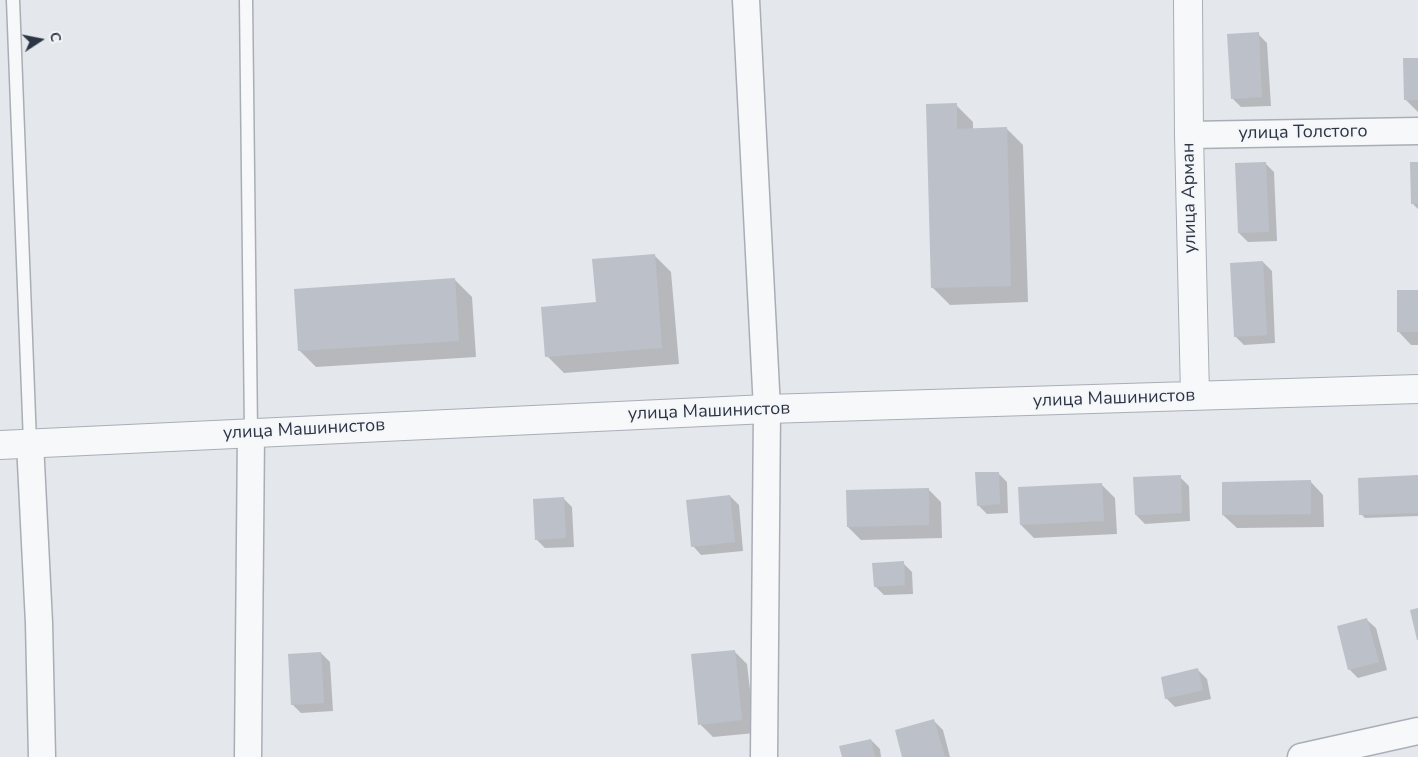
<!DOCTYPE html>
<meta charset="utf-8">
<style>
body{margin:0}
#map{position:relative;width:1418px;height:757px;overflow:hidden;background:#e4e7ec;font-family:"Nunito Sans",sans-serif}
canvas{display:block}
.north{position:absolute;left:15px;top:15px;width:50px;height:50px;-webkit-text-stroke:4px #f4f6f9;paint-order:stroke;rotate:79deg;font-size:14px;font-weight:700;line-height:20px;text-align:center;color:#2c3544}
.north::after{content:'';display:block;margin:auto;width:18px;height:22px;background:#2c3544;clip-path:polygon(50% 0,100% 100%,50% 72%,0 100%)}
</style>
<div id="map">
<canvas width="1418" height="757"></canvas>
<div class="north">С</div>
</div>
<script>
const g = document.querySelector('canvas').getContext('2d');
g.lineJoin = 'round';
function paint(path, color) {
  g.fillStyle = color;
  g.fill(path, 'evenodd');
}
function toPath(rows) {
  const path = new Path2D();
  for (const r of rows) {
    path.moveTo(r[0], r[1]);
    for (let i = 2; i < r.length; i += 2) path.lineTo(r[i], r[i + 1]);
  }
  return path;
}
function strokePath(path, color, width, dash) {
  g.strokeStyle = color;
  g.lineWidth = width;
  g.lineCap = dash ? 'butt' : 'round';
  g.setLineDash(dash || []);
  g.stroke(path);
}
function write(font, color, halo, rows, align = 'center') {
  g.font = font + ' "Nunito Sans",sans-serif';
  g.lineWidth = 4;
  g.setLineDash([]);
  g.textBaseline = 'middle';
  g.strokeStyle = halo;
  g.fillStyle = color;
  for (const [text, x, y, turn = 0] of rows) {
    g.save();
    g.translate(x, y);
    g.rotate((+turn || 0) * Math.PI / 180);
    g.textAlign = isNaN(turn) ? turn : align;
    if (halo) g.strokeText(text, 0, 0);
    g.fillText(text, 0, 0);
    g.restore();
  }
}
paint(toPath([
 [1258,34,1267,43,1271,106,1241,107,1232,98],
 [1418,59,1418,112,1405,99],
 [956,105,973,122,973,129,1006,128,1023,145,1028,302,950,305,933,288],
 [1265,163,1274,172,1277,241,1248,242,1239,233],
 [1418,163,1418,209,1412,203],
 [654,255,671,272,679,364,564,373,547,356,597,303],
 [1263,262,1272,271,1275,343,1244,345,1235,336],
 [455,280,472,297,476,357,316,367,299,350],
 [1418,291,1418,345,1411,345,1398,331],
 [998,473,1007,482,1008,513,987,514,978,505],
 [1180,477,1189,486,1190,521,1145,524,1136,515],
 [1418,477,1418,516,1365,518,1361,514],
 [1310,481,1323,495,1324,527,1237,528,1223,515],
 [1102,485,1115,498,1117,534,1034,538,1021,525],
 [928,489,941,502,942,538,861,540,848,527],
 [730,496,739,505,743,551,701,555,693,546],
 [563,498,572,507,574,547,545,548,536,539],
 [903,563,912,572,913,594,884,595,875,586],
 [1367,620,1376,628,1387,670,1358,678,1349,669],
 [734,651,747,664,755,733,713,737,700,724],
 [321,653,330,662,333,711,301,713,292,704],
 [1198,670,1207,679,1211,699,1175,707,1166,698],
 [934,721,943,730,950,757,903,757],
 [871,740,880,749,881,757,843,757]
]), '#0003');
paint(toPath([
 [1259,32,1262,97,1231,99,1227,34],
 [1403,58,1418,58,1418,100,1404,100],
 [957,103,957,129,1007,127,1011,286,931,288,926,104],
 [1266,162,1269,232,1238,233,1235,163],
 [1410,162,1418,162,1418,204,1411,204],
 [655,254,662,348,545,357,541,307,596,302,592,259],
 [1263,261,1267,335,1234,337,1230,263],
 [455,278,459,341,298,351,294,289],
 [1397,290,1418,290,1418,332,1397,332],
 [975,472,999,472,1000,504,977,506],
 [1181,475,1182,513,1135,515,1133,477],
 [1418,475,1418,513,1359,515,1358,478],
 [1311,480,1311,514,1222,515,1222,482],
 [1102,483,1104,521,1020,525,1018,487],
 [929,488,929,525,847,527,846,490],
 [730,495,735,542,691,547,686,500],
 [564,497,566,538,535,540,533,499],
 [904,561,905,585,874,587,872,563],
 [1418,608,1418,640,1417,640,1410,610],
 [1367,618,1379,662,1348,670,1337,626],
 [735,650,742,720,698,725,691,654],
 [321,652,324,703,291,705,288,654],
 [1198,668,1203,690,1165,699,1161,677],
 [934,719,945,757,902,757,895,730],
 [871,739,875,757,842,757,839,746]
]), '#bbc0c9');
const service = toPath([
 [13,0,30,443],
 [246,0,251,432]
]);
const minor = toPath([
 [746,0,767,409,764,757],
 [1189,135,1418,131],
 [30,443,39,623,42,757],
 [248,757,251,432],
 [1301,757,1418,731]
]);
const tertiary = toPath([
 [1188,0,1189,135,1195,395],
 [0,445,767,409,1418,389]
]);
strokePath(service, '#a9aeb6', 15);
strokePath(minor, '#a9aeb6', 29);
strokePath(tertiary, '#a9aeb6', 30);
strokePath(service, '#f7f8fa', 12);
strokePath(minor, '#f7f8fa', 26);
strokePath(tertiary, '#f7f8fa', 28);
write('18px', '#2c3544', '#f4f6f9', [
 ["улица Толстого",1303,133,-1],
 ["улица Арман",1190,198,-91],
 ["улица Машинистов",1114,399,-2],
 ["улица Машинистов",709,412,-2],
 ["улица Машинистов",304,430,-3]
]);
</script>
